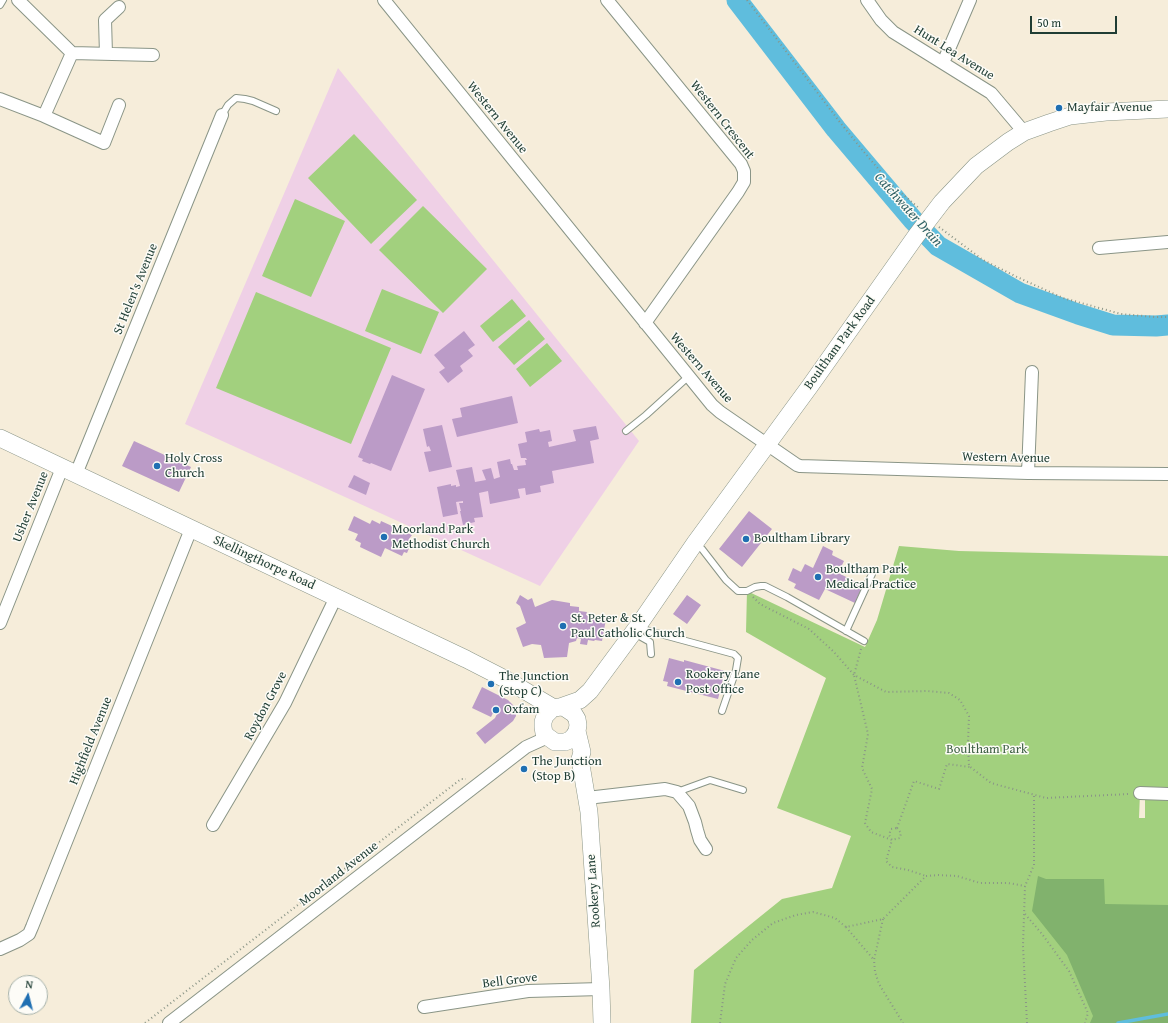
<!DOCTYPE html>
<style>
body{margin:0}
#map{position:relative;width:1168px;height:1023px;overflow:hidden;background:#f6edda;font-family:"Gentium Book Plus",serif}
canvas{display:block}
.north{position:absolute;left:8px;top:975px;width:40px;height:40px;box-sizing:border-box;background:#fdfcf7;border:1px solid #a4b0a9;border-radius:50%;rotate:7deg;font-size:11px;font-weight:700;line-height:16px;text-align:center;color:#1f3d34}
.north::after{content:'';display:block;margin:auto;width:14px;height:18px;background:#1f6fb2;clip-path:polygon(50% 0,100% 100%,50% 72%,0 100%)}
.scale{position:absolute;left:1030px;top:16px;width:87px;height:18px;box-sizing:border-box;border:2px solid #1f3d34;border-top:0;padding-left:5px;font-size:12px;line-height:14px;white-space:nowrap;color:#1f3d34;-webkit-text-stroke:3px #fdfcf7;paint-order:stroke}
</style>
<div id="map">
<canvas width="1168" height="1023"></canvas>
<div class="north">N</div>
<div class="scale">50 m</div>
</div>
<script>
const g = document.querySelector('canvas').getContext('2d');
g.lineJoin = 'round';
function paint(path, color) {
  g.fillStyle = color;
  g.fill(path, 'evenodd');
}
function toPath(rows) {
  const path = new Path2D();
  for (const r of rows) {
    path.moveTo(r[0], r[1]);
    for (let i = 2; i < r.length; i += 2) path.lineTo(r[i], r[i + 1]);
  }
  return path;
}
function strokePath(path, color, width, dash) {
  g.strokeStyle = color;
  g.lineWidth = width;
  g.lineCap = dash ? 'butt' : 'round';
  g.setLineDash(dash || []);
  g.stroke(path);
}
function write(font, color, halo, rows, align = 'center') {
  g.font = font + ' "Gentium Book Plus",serif';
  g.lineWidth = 3;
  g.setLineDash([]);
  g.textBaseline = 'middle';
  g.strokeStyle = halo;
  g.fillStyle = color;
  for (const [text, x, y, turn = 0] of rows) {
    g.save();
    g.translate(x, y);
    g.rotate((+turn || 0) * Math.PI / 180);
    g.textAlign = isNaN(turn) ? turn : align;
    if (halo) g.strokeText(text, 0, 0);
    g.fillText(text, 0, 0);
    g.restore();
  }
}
paint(toPath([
 [338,68,639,441,540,586,185,424]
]), '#efd0e6');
paint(toPath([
 [354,134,417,200,371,244,308,178],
 [295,199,345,221,311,297,262,276],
 [423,206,487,269,443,313,379,250],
 [382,289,439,312,421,354,365,331],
 [256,292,391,348,351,444,216,388],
 [512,299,526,316,493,342,480,326],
 [529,320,545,339,514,365,498,347],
 [547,343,562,361,530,387,516,369],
 [899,546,959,551,1168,556,1168,788,1140,793,1139,818,1145,818,1145,795,1168,797,1168,1023,691,1023,694,970,782,899,832,888,851,836,777,808,826,678,746,632,747,591,865,647,877,620]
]), '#a2d07e');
paint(toPath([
 [1038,876,1046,879,1104,879,1105,904,1168,905,1168,1023,1090,1023,1093,1016,1067,955,1032,911]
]), '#81b26d');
strokePath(toPath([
 [1118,1023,1168,1014]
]), '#5fbddd', 3.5);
strokePath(toPath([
 [737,0,836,129,913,220,938,246,1020,293,1078,314,1113,325,1156,326,1168,325]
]), '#5fbddd', 21);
paint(toPath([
 [464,331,475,345,468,350,473,356,460,366,463,371,448,383,439,372,445,368,434,355],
 [392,375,425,389,391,471,371,463,370,464,362,461,363,459,358,457],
 [512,396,518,423,457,437,452,419,462,417,460,408],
 [442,425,452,467,429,472,424,452,431,451,429,446,427,447,423,429],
 [596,426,599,439,590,441,594,463,552,471,554,483,540,486,541,492,526,495,525,488,518,489,520,498,490,504,488,491,479,493,483,517,474,518,475,522,463,525,460,511,461,511,459,503,463,503,463,501,456,502,458,514,443,517,437,487,451,484,451,486,456,485,456,487,460,486,456,470,472,467,475,482,486,480,482,470,491,468,494,479,500,477,497,462,510,459,511,464,512,464,514,470,518,470,517,466,526,465,525,460,527,460,526,458,521,458,518,444,527,442,525,432,539,429,540,432,550,430,552,441,548,442,549,447,576,441,573,430],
 [134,441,191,467,179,492,122,466],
 [354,475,370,483,366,495,348,487],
 [749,511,772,529,742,567,719,549],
 [354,516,370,524,372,520,380,524,381,521,412,535,409,539,412,541,407,553,404,552,402,556,385,548,381,557,360,547,361,543,355,540,358,534,348,530],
 [823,546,833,551,832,555,844,561,838,573,863,585,855,603,825,589,819,600,794,588,796,584,788,580,793,568,801,572,805,564,813,568],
 [520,595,528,600,532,598,535,607,552,600,570,603,570,606,579,607,579,611,587,612,586,615,606,619,602,641,595,640,594,641,588,640,587,645,580,644,581,639,577,638,576,641,569,643,567,657,544,658,541,645,532,644,523,647,516,628,526,623,520,606,516,603],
 [687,595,701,605,687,624,673,614],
 [669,658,684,662,684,660,725,671,718,699,667,686,668,682,663,681],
 [482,687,508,700,515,707,516,716,513,721,485,744,476,733,495,718,497,714,493,713,491,717,472,708]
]), '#bb9bc7');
const lane = toPath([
 [0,5,3,0],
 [222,115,228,105,236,98,245,99,253,101,276,111],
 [626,431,646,415,689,376],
 [696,544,702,549,709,558,726,580,738,591,747,591,755,587,761,586,765,586,787,597,864,641],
 [639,627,649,631,734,654,738,658,736,670,722,711],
 [846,631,872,574],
 [634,633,650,642,651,654],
 [677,792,710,780,743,790]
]);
const street = toPath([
 [18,0,72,53,44,116],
 [384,0,712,405,720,412,797,465,800,466,1028,473,1168,474],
 [607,0,741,164,744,171,744,182,738,192,645,323],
 [867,0,881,20,893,32,991,93,1024,132],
 [72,53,153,55],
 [106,54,105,20,119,7],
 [943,63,970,0],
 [0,99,44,116,104,143,119,105],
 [1099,248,1168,242],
 [1028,473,1032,372],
 [76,474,222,115],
 [0,623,62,468],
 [1140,793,1168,794],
 [587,798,665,789,677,792,689,806,695,822,697,830,700,840,706,849],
 [213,825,285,703,336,597],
 [0,949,20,940,29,934,32,927,191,529],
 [424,1007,528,991,601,989],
 [169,1023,526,747,548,737]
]);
const secondary = toPath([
 [0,438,466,659,505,679,554,708],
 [560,707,580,700,590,691,638,626,695,543,810,386,916,236,942,202,976,166,1008,142,1024,132,1049,123,1070,116,1106,112,1168,109],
 [577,731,574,736,570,740,565,742,555,742,548,737,544,733,543,727,543,722,545,716,551,710,554,708,560,707,565,708,574,714,577,719,578,725,577,731,582,752,580,759,589,812,601,989,602,1023]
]);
strokePath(lane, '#8a9587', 8);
strokePath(street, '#8a9587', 14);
strokePath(secondary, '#8a9587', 18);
strokePath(toPath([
 [747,0,839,121,864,152,892,185,920,209],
 [939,227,983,260,1017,277,1063,298,1121,314,1155,317,1168,317],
 [753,597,760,604,809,629,834,652,854,675,886,692,927,691,949,693,960,700,969,716,968,743,969,766,991,783,1046,798,1129,794],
 [861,649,854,675,868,734,862,768,872,789,865,823,871,832,892,840,886,861,892,867,908,870,926,876],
 [897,828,914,781,939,789,947,764,970,767],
 [897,828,901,833,900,838,892,840,889,835,891,829,897,828],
 [1025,914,1042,934,1069,971,1088,1013,1085,1023],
 [883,919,874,960,875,972,879,984,903,1023],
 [846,927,874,960],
 [145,1023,461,779,466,779],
 [720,1023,725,984,736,958,752,940,773,923,796,915,813,912,835,918,846,927,883,919,926,876,939,875,957,876,980,883,1008,883,1025,886],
 [1027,1023,1023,946,1025,886,1034,865,1034,795]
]), '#8a9587', 2, [1, 3]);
strokePath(lane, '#fff', 6);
strokePath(street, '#fff', 12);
strokePath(secondary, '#fff', 17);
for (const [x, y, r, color] of [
 [1059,108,4,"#1f6fb2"],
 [157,466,4,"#1f6fb2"],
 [384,537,4,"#1f6fb2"],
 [746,539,4,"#1f6fb2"],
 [818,577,4,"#1f6fb2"],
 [563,626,4,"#1f6fb2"],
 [678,682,4,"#1f6fb2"],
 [491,684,4,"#1f6fb2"],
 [496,710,4,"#1f6fb2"],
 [524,769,4,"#1f6fb2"]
]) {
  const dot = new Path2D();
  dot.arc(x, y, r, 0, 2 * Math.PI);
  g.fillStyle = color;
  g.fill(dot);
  strokePath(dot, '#fdfcf7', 1.5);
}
write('13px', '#1f3d34', '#fdfcf7', [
 ["Hunt Lea Avenue",954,53,32],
 ["Western Avenue",497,118,51],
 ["Western Crescent",722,120,52],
 ["St Helen's Avenue",136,289,-68],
 ["Boultham Park Road",840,343,-54],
 ["Western Avenue",701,368,49],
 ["Western Avenue",1006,458,1],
 ["Usher Avenue",31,507,-68],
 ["Skellingthorpe Road",264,563,25],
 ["Roydon Grove",266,706,-62],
 ["Highfield Avenue",91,741,-68],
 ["Moorland Avenue",339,874,-38],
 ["Rookery Lane",594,891,-94],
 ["Bell Grove",510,981,-7]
]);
write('13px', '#1f3d34', '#fdfcf7', [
 ["Mayfair Avenue",1067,108],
 ["Holy Cross",165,459],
 ["Church",165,474],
 ["Moorland Park",392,530],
 ["Methodist Church",392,545],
 ["Boultham Library",754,539],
 ["Boultham Park",826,570],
 ["Medical Practice",826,585],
 ["St. Peter & St.",571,619],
 ["Paul Catholic Church",571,634],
 ["Rookery Lane",686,675],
 ["Post Office",686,690],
 ["The Junction",499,677],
 ["(Stop C)",499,692],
 ["Oxfam",504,710],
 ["The Junction",532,762],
 ["(Stop B)",532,777]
], 'left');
write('13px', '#406246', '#fdfcf7', [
 ["Boultham Park",987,750]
]);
write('italic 14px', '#326367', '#fdfcf7', [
 ["Catchwater Drain",908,210,48]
]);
</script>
